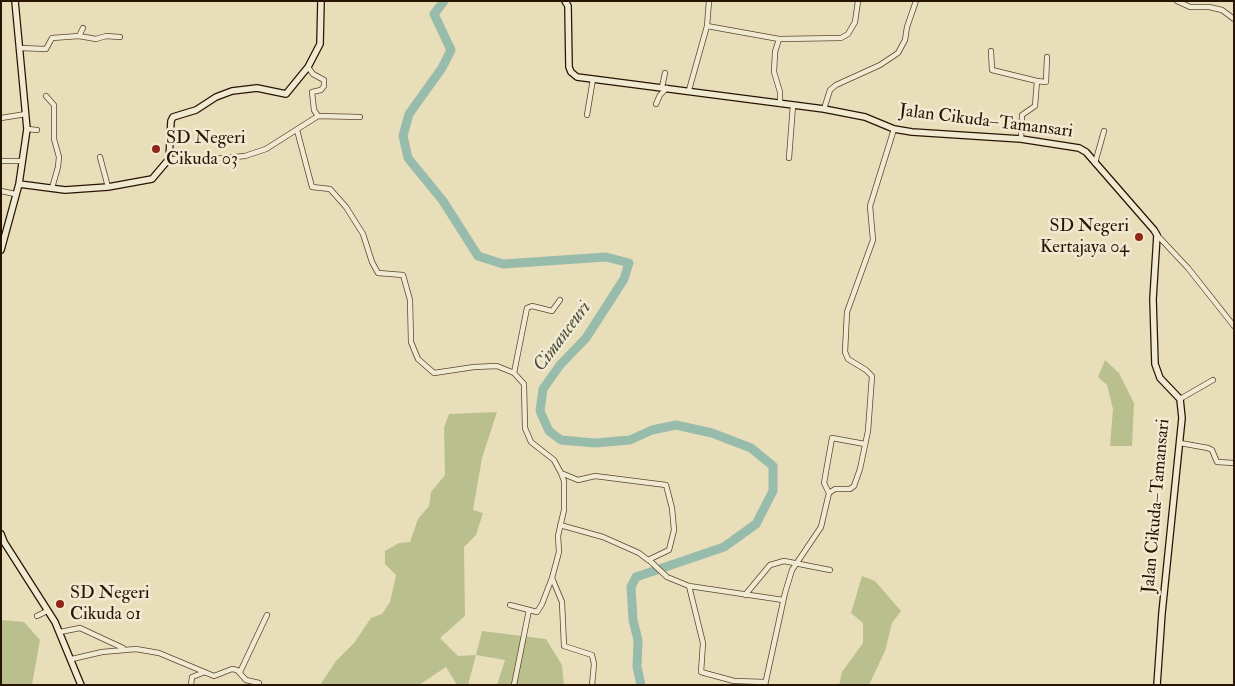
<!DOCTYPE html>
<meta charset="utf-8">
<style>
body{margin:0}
#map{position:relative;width:1235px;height:686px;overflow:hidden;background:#e9deba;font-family:"IM FELL Double Pica",serif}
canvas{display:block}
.frame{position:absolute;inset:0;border:2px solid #271401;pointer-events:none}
</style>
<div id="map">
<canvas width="1235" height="686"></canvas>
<div class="frame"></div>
</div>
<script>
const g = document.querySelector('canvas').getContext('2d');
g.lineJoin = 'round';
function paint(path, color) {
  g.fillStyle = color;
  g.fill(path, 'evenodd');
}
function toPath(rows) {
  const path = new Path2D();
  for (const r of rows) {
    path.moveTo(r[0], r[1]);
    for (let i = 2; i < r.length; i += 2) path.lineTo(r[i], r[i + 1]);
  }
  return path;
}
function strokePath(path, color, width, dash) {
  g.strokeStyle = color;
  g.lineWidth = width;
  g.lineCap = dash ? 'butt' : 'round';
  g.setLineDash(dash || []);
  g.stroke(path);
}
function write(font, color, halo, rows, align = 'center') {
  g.font = font + ' "IM FELL Double Pica",serif';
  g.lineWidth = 5;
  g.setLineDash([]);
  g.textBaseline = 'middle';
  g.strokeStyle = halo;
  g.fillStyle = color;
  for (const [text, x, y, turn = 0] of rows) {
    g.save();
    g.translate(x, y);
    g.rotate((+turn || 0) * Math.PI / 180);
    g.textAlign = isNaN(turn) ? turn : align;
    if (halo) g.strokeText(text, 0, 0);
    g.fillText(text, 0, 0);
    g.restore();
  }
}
paint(toPath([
 [1105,360,1119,373,1134,403,1132,446,1110,446,1113,409,1107,385,1098,377],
 [497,412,482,458,473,510,483,513,476,535,464,547,465,616,440,638,458,656,476,655,482,631,546,639,562,665,564,685,497,685,505,660,476,655,468,685,457,685,446,667,419,685,320,685,336,661,354,643,371,618,382,614,390,602,396,575,385,564,385,551,399,543,410,542,418,519,429,506,431,492,445,475,444,428,449,414],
 [862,576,875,581,901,611,892,623,885,651,869,685,839,685,842,672,863,643,863,623,851,613],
 [1,620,24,622,40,640,32,685,1,685]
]), '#bac08d');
strokePath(toPath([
 [444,1,434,14,451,50,442,68,409,114,403,136,408,158,443,201,478,256,503,264,606,257,629,263,624,279,586,338,560,365,543,389,540,411,549,431,561,440,595,443,630,440,652,430,676,425,712,433,751,448,773,466,773,491,756,524,724,547,636,577,631,587,633,620,638,640,637,667,641,685]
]), '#98bcac', 9);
const street = toPath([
 [709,1,707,26,779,39],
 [1177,1,1190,7,1209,7,1222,10,1234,19],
 [79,36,96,39,106,36,120,37],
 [20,48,46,49,52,38,79,36,83,28],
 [991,51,992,70,1037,81,1046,82,1047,57],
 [308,67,313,74,324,80,324,86,321,90,312,92,314,110,318,116],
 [662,87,665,73],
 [689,90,707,26],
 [46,96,54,105,54,139,59,157,58,167,52,188],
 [656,104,660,95,667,88],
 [780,104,780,92,774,72,775,52,779,39,841,38,848,34,855,22,858,1],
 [824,109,830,90,836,85,880,65,898,53,905,40,907,27,916,1],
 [587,115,593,79],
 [1,118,26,114],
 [27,129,37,130],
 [297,130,312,187,330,189,346,207,363,234,372,262,378,273,403,275,410,300,411,342,418,359,434,373,474,367,497,366,514,373,524,384,525,428,531,442,554,460,561,473,564,481,564,510,558,536,559,552,552,578,542,604,537,612,510,605],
 [1021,139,1022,115,1035,106,1037,81],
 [100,157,108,187],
 [789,158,793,105],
 [169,159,203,160,245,156,266,149,318,116,360,117],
 [1,161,22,161],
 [1095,163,1104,131],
 [1,191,15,194],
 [1157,235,1188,268,1234,326],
 [514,373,527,308,532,306,552,311,560,300],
 [1180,399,1213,380],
 [1180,443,1208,448,1212,450,1217,462,1234,463],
 [829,493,824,483,832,438,865,444],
 [560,525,603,537,639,553,648,560,669,550,674,530,672,508,666,485,595,476,578,480,561,473],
 [649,560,667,577,689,586,783,600],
 [552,578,562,602,564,646,592,655,594,664,592,685],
 [689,586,703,643,701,672,734,681,765,682],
 [745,595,770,565,784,561,830,570],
 [37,616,47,611],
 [60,632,80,628,123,648],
 [72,659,102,652,136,649,159,653,214,676,232,669,237,670,246,680,259,683],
 [240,672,267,615],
 [191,685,192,677,205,672],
 [514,685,529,610],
 [765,685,785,593,792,570,821,527,829,493,835,489,850,489,854,486,860,469,868,431,872,376,866,370,848,359,845,352,847,312,873,240,870,206,894,129]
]);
const secondary = toPath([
 [565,1,568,6,569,67,571,72,577,77,824,109,865,117,894,129,912,132,1021,139,1079,148,1086,152,1154,230,1157,235,1153,299,1155,364,1160,378,1180,399,1182,418,1162,613,1157,685],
 [19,184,65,190,108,187,152,179,169,159,171,121,173,117,196,110,216,97,232,91,257,88,286,94,308,67,320,44,321,1],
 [1,250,19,184,27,129,15,1],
 [1,534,4,542,55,622,81,685]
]);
strokePath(street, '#58462f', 6);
strokePath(secondary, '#271401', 8);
strokePath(street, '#f1ead2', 4.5);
strokePath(secondary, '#f1ead2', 5.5);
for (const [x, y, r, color] of [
 [156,149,5,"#8f2418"],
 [1139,237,5,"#8f2418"],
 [60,604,5,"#8f2418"]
]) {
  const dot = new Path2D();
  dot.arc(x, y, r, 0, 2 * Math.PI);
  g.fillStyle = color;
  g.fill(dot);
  strokePath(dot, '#f1ead2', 2);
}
write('18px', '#271401', '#f1ead2', [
 ["Jalan Cikuda–Tamansari",986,122,7],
 ["Jalan Cikuda–Tamansari",1157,506,-85]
]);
write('18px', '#271401', '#f1ead2', [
 ["SD Negeri",166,139],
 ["Cikuda 03",166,160],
 ["SD Negeri",1129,227,"right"],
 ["Kertajaya 04",1129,248,"right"],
 ["SD Negeri",70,594],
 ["Cikuda 01",70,615]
], 'left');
write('italic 19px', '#4f4f3d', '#f1ead2', [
 ["Cimanceuri",563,337,-53]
]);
</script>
